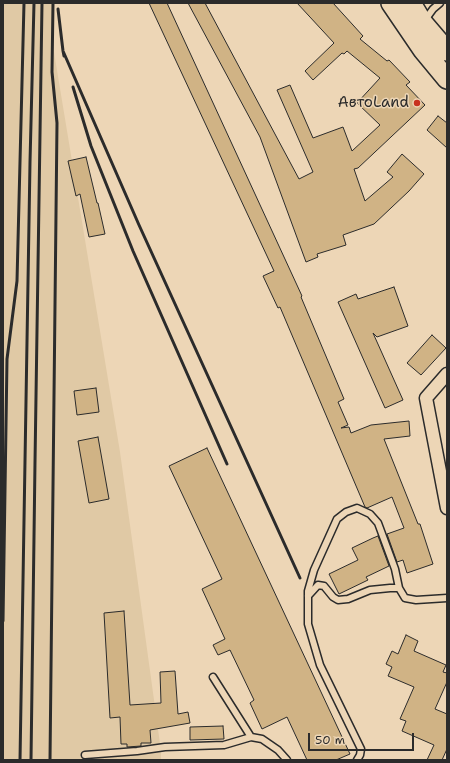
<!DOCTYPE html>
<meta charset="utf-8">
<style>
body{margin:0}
#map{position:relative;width:450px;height:763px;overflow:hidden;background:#edd6b6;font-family:"Shantell Sans",sans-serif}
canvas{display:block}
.frame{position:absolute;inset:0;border:4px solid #2b2b2b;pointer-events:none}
.scale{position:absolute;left:308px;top:733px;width:106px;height:18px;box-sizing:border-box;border:2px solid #2b2b2b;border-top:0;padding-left:5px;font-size:12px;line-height:14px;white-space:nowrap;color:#2b2b2b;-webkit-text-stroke:3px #edd6b6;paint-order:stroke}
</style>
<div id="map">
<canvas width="450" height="763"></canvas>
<div class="frame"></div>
<div class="scale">50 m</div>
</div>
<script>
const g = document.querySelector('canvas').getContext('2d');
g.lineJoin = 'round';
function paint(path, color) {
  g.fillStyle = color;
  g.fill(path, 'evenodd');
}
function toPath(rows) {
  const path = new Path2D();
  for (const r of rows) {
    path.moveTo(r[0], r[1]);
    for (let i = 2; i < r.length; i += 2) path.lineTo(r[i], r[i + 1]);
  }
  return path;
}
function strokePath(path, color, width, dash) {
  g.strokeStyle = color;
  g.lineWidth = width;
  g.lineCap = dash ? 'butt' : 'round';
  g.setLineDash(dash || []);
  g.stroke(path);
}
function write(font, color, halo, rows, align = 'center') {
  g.font = font + ' "Shantell Sans",sans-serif';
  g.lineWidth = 3;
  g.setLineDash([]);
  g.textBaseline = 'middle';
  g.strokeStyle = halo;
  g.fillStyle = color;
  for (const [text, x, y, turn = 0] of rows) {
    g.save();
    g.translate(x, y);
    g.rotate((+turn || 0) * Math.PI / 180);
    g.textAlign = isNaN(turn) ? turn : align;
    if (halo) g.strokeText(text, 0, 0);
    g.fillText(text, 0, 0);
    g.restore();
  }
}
paint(toPath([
 [3,3,54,3,53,46,120,452,161,751,161,760,3,760]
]), '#e0c9a5');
const building = toPath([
 [149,3,167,3,302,296,301,297,344,399,338,402,348,425,341,428,349,427,351,433,371,425,409,421,410,436,384,439,418,524,420,524,433,564,407,573,403,560,397,562,387,534,404,528,392,497,367,508,365,507,280,307,278,308,263,276,274,271,149,3],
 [188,3,205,3,299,179,313,172,277,90,290,85,313,138,343,127,352,151,380,125,357,103,380,78,347,51,344,54,342,53,313,80,305,71,334,43,297,3,333,3,363,36,360,39,387,61,389,60,410,82,406,85,425,105,358,168,354,169,365,201,393,177,387,172,402,154,424,174,409,191,374,224,343,235,346,245,317,254,318,257,306,262,260,137,188,3],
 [438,116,447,123,447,148,427,130,438,116],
 [86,157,97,203,98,203,105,234,89,237,80,194,76,196,68,161,86,157],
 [394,287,408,326,377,337,373,333,403,400,385,408,338,302,356,294,358,299,394,287],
 [432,335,446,348,421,375,407,363,432,335],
 [96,388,99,412,77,415,74,391,96,388],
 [98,437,109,499,89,503,78,441,98,437],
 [207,448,350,754,336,760,307,760,287,717,262,729,250,703,254,700,230,650,218,655,213,645,225,639,202,589,222,579,169,466,207,448],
 [378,536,389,566,366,577,368,580,339,594,329,574,358,560,352,548,373,538,378,536],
 [124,611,130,705,161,703,160,672,175,671,178,714,188,712,190,723,150,730,151,743,141,743,141,746,127,747,127,744,121,744,120,717,110,718,104,613,124,611],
 [406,635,418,641,414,651,446,665,443,672,447,673,447,682,435,709,447,714,447,749,442,760,427,760,434,745,402,731,406,721,400,719,414,687,388,676,392,667,386,664,392,651,398,654,406,635],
 [223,726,224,739,190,740,190,727,223,726]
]);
paint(building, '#d0b385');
strokePath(building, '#2b2b2b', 1);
const lane = toPath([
 [425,20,433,9,440,3],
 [308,596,318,585,324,586,333,597,338,600,348,599,370,590,390,588,399,588],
 [213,677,251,737],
 [85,755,137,751,165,747,224,745,251,737,262,739,278,750,287,760],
 [357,760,360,755,361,749,320,665,308,624,308,591,314,570,337,519,346,512,357,508,370,514,378,523,395,569,399,588,405,598,416,600,447,598]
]);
const street = toPath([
 [447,374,426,398,447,508]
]);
const primary = toPath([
 [391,3,423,50,447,79],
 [411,3,423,23,447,51]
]);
strokePath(lane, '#2b2b2b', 9);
strokePath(street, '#2b2b2b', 15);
strokePath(primary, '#2b2b2b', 22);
strokePath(lane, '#edd6b6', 6);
strokePath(street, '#edd6b6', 12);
strokePath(primary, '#edd6b6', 19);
strokePath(toPath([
 [58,9,63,51,64,56],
 [63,51,139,225,300,578],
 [73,87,91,146,133,251,227,464],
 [3,621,7,359,17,281,24,3],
 [20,760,30,162,34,3],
 [31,760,35,462,42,3],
 [50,760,57,123,52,72,53,3]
]), '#2b2b2b', 3);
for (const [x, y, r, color] of [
 [417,103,4,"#c8321e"]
]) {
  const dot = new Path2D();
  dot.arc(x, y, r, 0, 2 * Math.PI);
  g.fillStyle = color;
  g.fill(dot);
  strokePath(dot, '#edd6b6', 1.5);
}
write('15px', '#2b2b2b', '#edd6b6', [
 ["АвтоLand",409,103]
], 'right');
</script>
